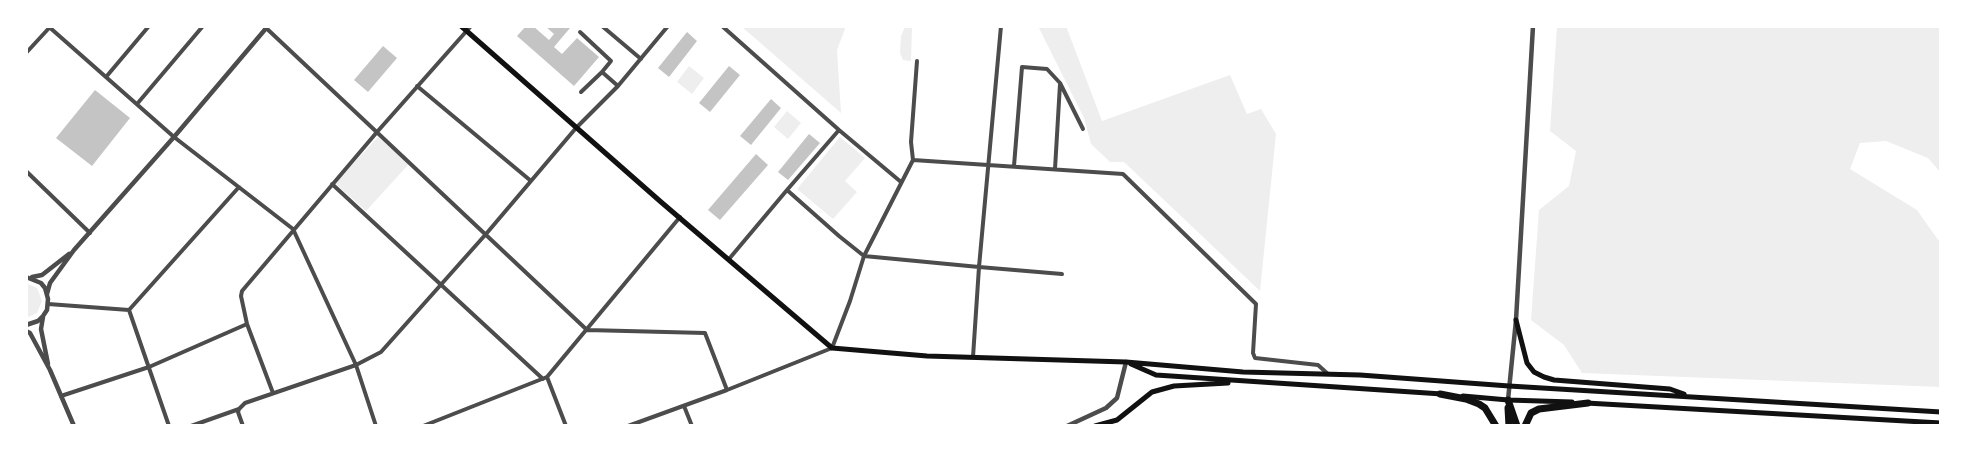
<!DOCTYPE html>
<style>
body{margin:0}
#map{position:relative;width:1967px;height:452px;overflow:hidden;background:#fff;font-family:Montserrat,sans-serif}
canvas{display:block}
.frame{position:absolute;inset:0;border:28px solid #fff;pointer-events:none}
</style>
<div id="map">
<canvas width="1967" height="452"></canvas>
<div class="frame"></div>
</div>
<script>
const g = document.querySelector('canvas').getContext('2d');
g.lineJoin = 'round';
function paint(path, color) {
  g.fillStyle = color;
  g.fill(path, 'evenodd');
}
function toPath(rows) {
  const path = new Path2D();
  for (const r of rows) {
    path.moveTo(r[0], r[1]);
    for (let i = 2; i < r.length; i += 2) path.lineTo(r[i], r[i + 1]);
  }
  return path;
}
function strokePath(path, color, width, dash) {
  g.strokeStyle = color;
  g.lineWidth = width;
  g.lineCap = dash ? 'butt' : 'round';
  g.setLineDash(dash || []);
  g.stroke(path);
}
paint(toPath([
 [741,26,846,26,837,50,841,113],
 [911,26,912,28,911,61,903,60,900,53,901,36,905,27],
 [1038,26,1066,26,1102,121,1230,75,1247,114,1261,109,1276,134,1260,291,1124,162,1110,162,1091,144,1084,118],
 [1557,26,1941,26,1941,173,1928,158,1886,141,1860,143,1850,169,1917,210,1941,244,1941,387,1582,373,1564,345,1531,320,1539,210,1569,186,1576,151,1550,131],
 [689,66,704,78,692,94,677,82],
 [787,111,801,123,788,139,774,127],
 [378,137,409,164,366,211,335,183],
 [840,137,865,158,845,181,857,192,833,219,797,189],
 [26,283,37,288,42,301,37,313,26,318]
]), '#eee');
paint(toPath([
 [526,26,533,26,549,40,554,34,545,26,568,26,570,28,554,47,562,54,577,38,599,57,574,86,517,36],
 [687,32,697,41,669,77,658,68],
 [383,46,397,58,368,92,354,80],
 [729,66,740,75,710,112,699,103],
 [95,90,130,118,92,166,56,138],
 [771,99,781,108,751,145,740,136],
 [809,134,820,143,788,180,778,172],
 [756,154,768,165,720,220,708,210]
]), '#c4c4c4');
strokePath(toPath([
 [48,26,174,137,293,229,356,365,376,426],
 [264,26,587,330,705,333,727,390],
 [602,26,641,59],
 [722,26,839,130,901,182],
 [580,32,611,61,602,72],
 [26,53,50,27],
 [106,77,149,26],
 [417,86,531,181],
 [581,92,602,72,618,86],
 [137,104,203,26],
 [913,160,1123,174,1256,304,1253,353,1255,358,1318,365,1328,374],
 [1014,166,1022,67,1047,69,1060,83,1083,129],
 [1055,169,1060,84],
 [26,171,90,233],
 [332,184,543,379],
 [787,190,839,130],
 [729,259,787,190,839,236,864,256,979,267,1001,26],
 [48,304,129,310,169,426],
 [129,310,239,187],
 [973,357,979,267,1062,274],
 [547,377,566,426],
 [273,393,247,324,241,296,242,291,377,132,471,26],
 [61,396,149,367,247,324],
 [684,406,692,426],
 [239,409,238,412,243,426],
 [191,426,239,409,245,403,356,365,381,352,486,234,576,128,618,86,668,26],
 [423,426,547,377,680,217],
 [628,426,727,390,832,348,850,301,864,256,913,160,911,142,917,61]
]), '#4c4c4c', 4);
strokePath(toPath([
 [26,277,41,283,45,288,48,299,47,310,43,316,38,321,26,325],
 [32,277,42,275,69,254],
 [47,294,50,283,74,250,174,137,268,26],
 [43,317,41,329,48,364],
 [26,331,30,333,50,370,74,426],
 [1508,400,1516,320,1533,26],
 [1067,426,1106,408,1117,398,1126,362]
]), '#4c4c4c', 4.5);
strokePath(toPath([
 [461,26,661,202,832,348,927,356,1126,362,1243,372,1360,375,1509,386,1941,412],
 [1516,320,1527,363,1534,372,1544,377,1554,380,1670,389,1684,394],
 [1131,364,1156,375,1442,394],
 [1463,396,1508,400,1572,402],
 [1586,403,1941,423],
 [1095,426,1117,420,1152,392,1174,386,1228,383]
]), '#111', 5);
strokePath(toPath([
 [1440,394,1466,399,1479,404,1485,408,1496,426],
 [1508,400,1517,426],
 [1508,408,1509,426],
 [1525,426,1531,413,1539,409,1588,403]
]), '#111', 7);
</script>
